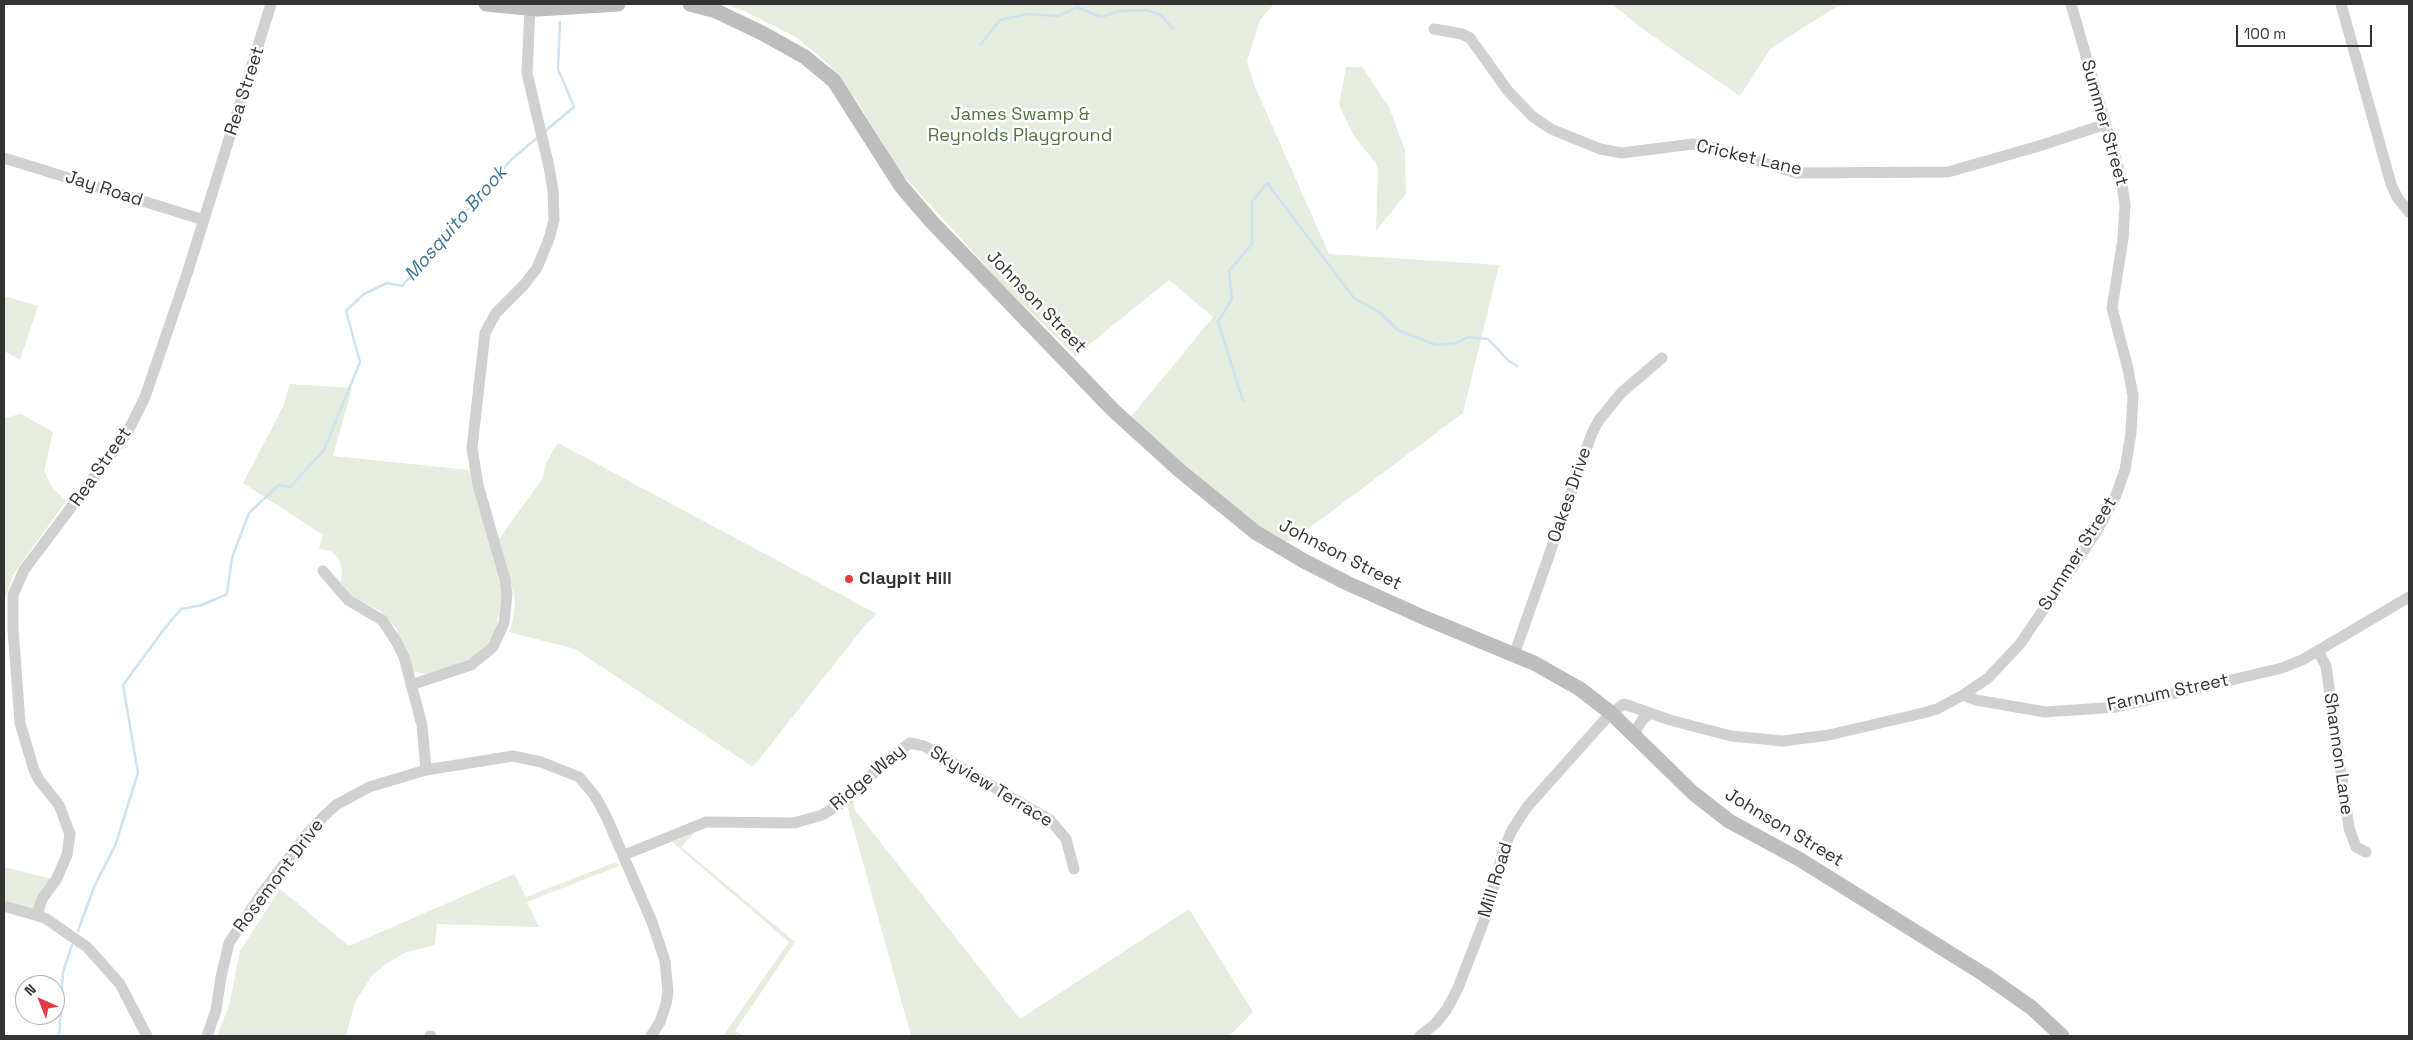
<!DOCTYPE html>
<style>
body{margin:0}
#map{position:relative;width:2413px;height:1040px;overflow:hidden;background:#fff;font-family:"Space Grotesk",sans-serif}
canvas{display:block}
.frame{position:absolute;inset:0;border:5px solid #333;pointer-events:none}
.north{position:absolute;left:15px;top:975px;width:50px;height:50px;box-sizing:border-box;background:#fff;border:1px solid #adadad;border-radius:50%;rotate:316deg;font-size:14px;font-weight:700;line-height:20px;text-align:center;color:#333}
.north::after{content:'';display:block;margin:auto;width:18px;height:22px;background:#e63946;clip-path:polygon(50% 0,100% 100%,50% 72%,0 100%)}
.scale{position:absolute;left:2236px;top:25px;width:136px;height:22px;box-sizing:border-box;border:2px solid #333;border-top:0;padding-left:6px;font-size:15px;line-height:18px;white-space:nowrap;color:#333;-webkit-text-stroke:4px #fff;paint-order:stroke}
</style>
<div id="map">
<canvas width="2413" height="1040"></canvas>
<div class="frame"></div>
<div class="north">N</div>
<div class="scale">100 m</div>
</div>
<script>
const g = document.querySelector('canvas').getContext('2d');
g.lineJoin = 'round';
function paint(path, color) {
  g.fillStyle = color;
  g.fill(path, 'evenodd');
}
function toPath(rows) {
  const path = new Path2D();
  for (const r of rows) {
    path.moveTo(r[0], r[1]);
    for (let i = 2; i < r.length; i += 2) path.lineTo(r[i], r[i + 1]);
  }
  return path;
}
function strokePath(path, color, width, dash) {
  g.strokeStyle = color;
  g.lineWidth = width;
  g.lineCap = dash ? 'butt' : 'round';
  g.setLineDash(dash || []);
  g.stroke(path);
}
function write(font, color, halo, rows, align = 'center') {
  g.font = font + ' "Space Grotesk",sans-serif';
  g.lineWidth = 5;
  g.setLineDash([]);
  g.textBaseline = 'middle';
  g.strokeStyle = halo;
  g.fillStyle = color;
  for (const [text, x, y, turn = 0] of rows) {
    g.save();
    g.translate(x, y);
    g.rotate((+turn || 0) * Math.PI / 180);
    g.textAlign = isNaN(turn) ? turn : align;
    if (halo) g.strokeText(text, 0, 0);
    g.fillText(text, 0, 0);
    g.restore();
  }
}
paint(toPath([
 [724,4,1274,4,1260,20,1247,61,1255,87,1329,254,1499,265,1463,413,1292,541,1275,541,1130,418,1213,317,1169,280,1075,356,1004,286,903,175,856,100,828,64,796,37,744,11],
 [1612,4,1868,4,1838,6,1771,48,1740,96,1644,30],
 [1346,67,1362,67,1389,107,1405,150,1406,194,1376,231,1378,166,1354,136,1339,105],
 [4,296,38,306,20,360,4,351],
 [290,384,352,388,333,456,469,470,502,592,496,631,490,644,474,657,457,665,427,674,414,672,396,628,380,611,348,594,341,583,342,570,339,559,331,551,319,549,323,535,243,483,283,407],
 [21,414,53,432,44,471,51,486,66,501,13,575,5,599,4,629,4,418],
 [558,443,877,614,866,624,753,767,575,649,509,632,513,620,515,599,499,539,542,479,547,461],
 [853,799,855,810,1020,1019,1189,909,1253,1012,1229,1036,911,1036,847,805],
 [695,832,681,847,795,942,735,1031,744,1036,723,1036,789,942,672,842],
 [616,862,619,866,527,902,539,927,437,924,435,945,406,952,386,964,371,977,355,1002,346,1036,217,1036,229,1006,240,951,280,889,349,946,514,874,526,897],
 [4,867,56,880,37,915,4,906]
]), '#e6ecdf');
strokePath(toPath([
 [981,44,1000,20,1027,14,1059,16,1077,7,1101,17,1120,11,1146,10,1161,15,1173,29],
 [544,132,574,107,558,69,560,22],
 [1269,184,1267,183,1354,298,1379,312,1398,330,1436,345,1456,343,1468,337,1488,339,1509,361,1517,366],
 [1243,401,1218,322,1232,299,1229,271,1252,244,1252,202,1267,183],
 [78,931,94,887,115,846,138,773,123,685,165,628,181,609,202,605,227,594,232,558,249,513,279,485,290,487,324,450,360,362,346,311,364,294,387,283,402,286,511,160,538,137],
 [59,1036,63,972,72,945]
]), '#cfe2ee', 2.5);
strokePath(toPath([
 [2341,4,2391,184,2397,197,2409,212],
 [1434,29,1462,34,1470,38,1508,91,1532,116,1551,129,1600,149,1622,153,1693,144,1715,148,1797,173,1948,172,2039,146,2106,124],
 [4,158,204,220],
 [323,571,348,600,382,620,396,641,404,657,422,725,426,770],
 [2318,651,2326,666,2349,828,2356,847,2366,852],
 [1514,655,1592,433,1599,420,1622,392,1662,358],
 [411,685,471,665,493,647,504,623,507,594,505,580,478,485,472,448,485,333,496,313,524,285,537,268,549,239,554,220,553,190,549,167,527,73,530,8],
 [1963,695,1988,678,2020,644,2097,531,2116,495,2125,470,2131,433,2133,396,2128,369,2112,308,2123,239,2125,205,2121,177,2071,4],
 [1633,735,1643,719,1650,713],
 [624,855,706,822,794,823,822,815,843,802,891,757,910,743,924,746,1050,820,1066,839,1074,869],
 [4,906,45,918,87,947,120,984,147,1036],
 [37,915,42,899,56,880,67,855,70,834,59,805,39,780,34,770,20,723,13,629,13,595,24,570,127,433,145,397,187,274,271,4],
 [207,1036,216,1010,221,977,229,943,260,896,307,834,324,816,336,805,369,787,426,770,513,756,541,762,579,777,595,796,606,816,652,922,665,961,668,992,666,1004,660,1022,651,1036],
 [430,1036,431,1036],
 [1420,1036,1436,1023,1447,1009,1458,988,1487,913,1504,848,1512,830,1527,807,1551,780,1611,713,1624,704,1670,720,1731,736,1783,741,1829,735,1923,713,1937,709,1963,695,1976,700,2045,712,2117,707,2282,668,2304,659,2409,597]
]), '#d0d0d0', 11);
strokePath(toPath([
 [486,4,538,9,618,4],
 [690,4,716,11,762,33,805,57,834,81,901,186,931,221,1113,410,1178,469,1255,532,1304,561,1347,583,1425,618,1534,663,1580,689,1611,713,1693,793,1729,821,1799,859,1985,975,2032,1008,2062,1036]
]), '#bdbdbd', 15);
for (const [x, y, r, color] of [
 [849,579,5,"#e63946"]
]) {
  const dot = new Path2D();
  dot.arc(x, y, r, 0, 2 * Math.PI);
  g.fillStyle = color;
  g.fill(dot);
  strokePath(dot, '#fff', 2);
}
write('18px', '#333', '#fff', [
 ["Rea Street",245,91,-72],
 ["Summer Street",2104,123,74],
 ["Cricket Lane",1749,158,13],
 ["Jay Road",104,189,18],
 ["Johnson Street",1036,302,46],
 ["Rea Street",101,467,-55],
 ["Oakes Drive",1570,495,-71],
 ["Summer Street",2078,554,-58],
 ["Johnson Street",1340,555,27],
 ["Farnum Street",2168,693,-12],
 ["Shannon Lane",2338,754,82],
 ["Ridge Way",868,778,-40],
 ["Skyview Terrace",991,787,31],
 ["Johnson Street",1784,828,31],
 ["Rosemont Drive",279,876,-53],
 ["Mill Road",1496,880,-73]
]);
write('18px', '#56703f', '#fff', [
 ["James Swamp &",1020,115],
 ["Reynolds Playground",1020,136]
]);
write('bold 18px', '#333', '#fff', [
 ["Claypit Hill",859,579]
], 'left');
write('italic 19px', '#3f7597', '#fff', [
 ["Mosquito Brook",456,224,-49]
]);
</script>
